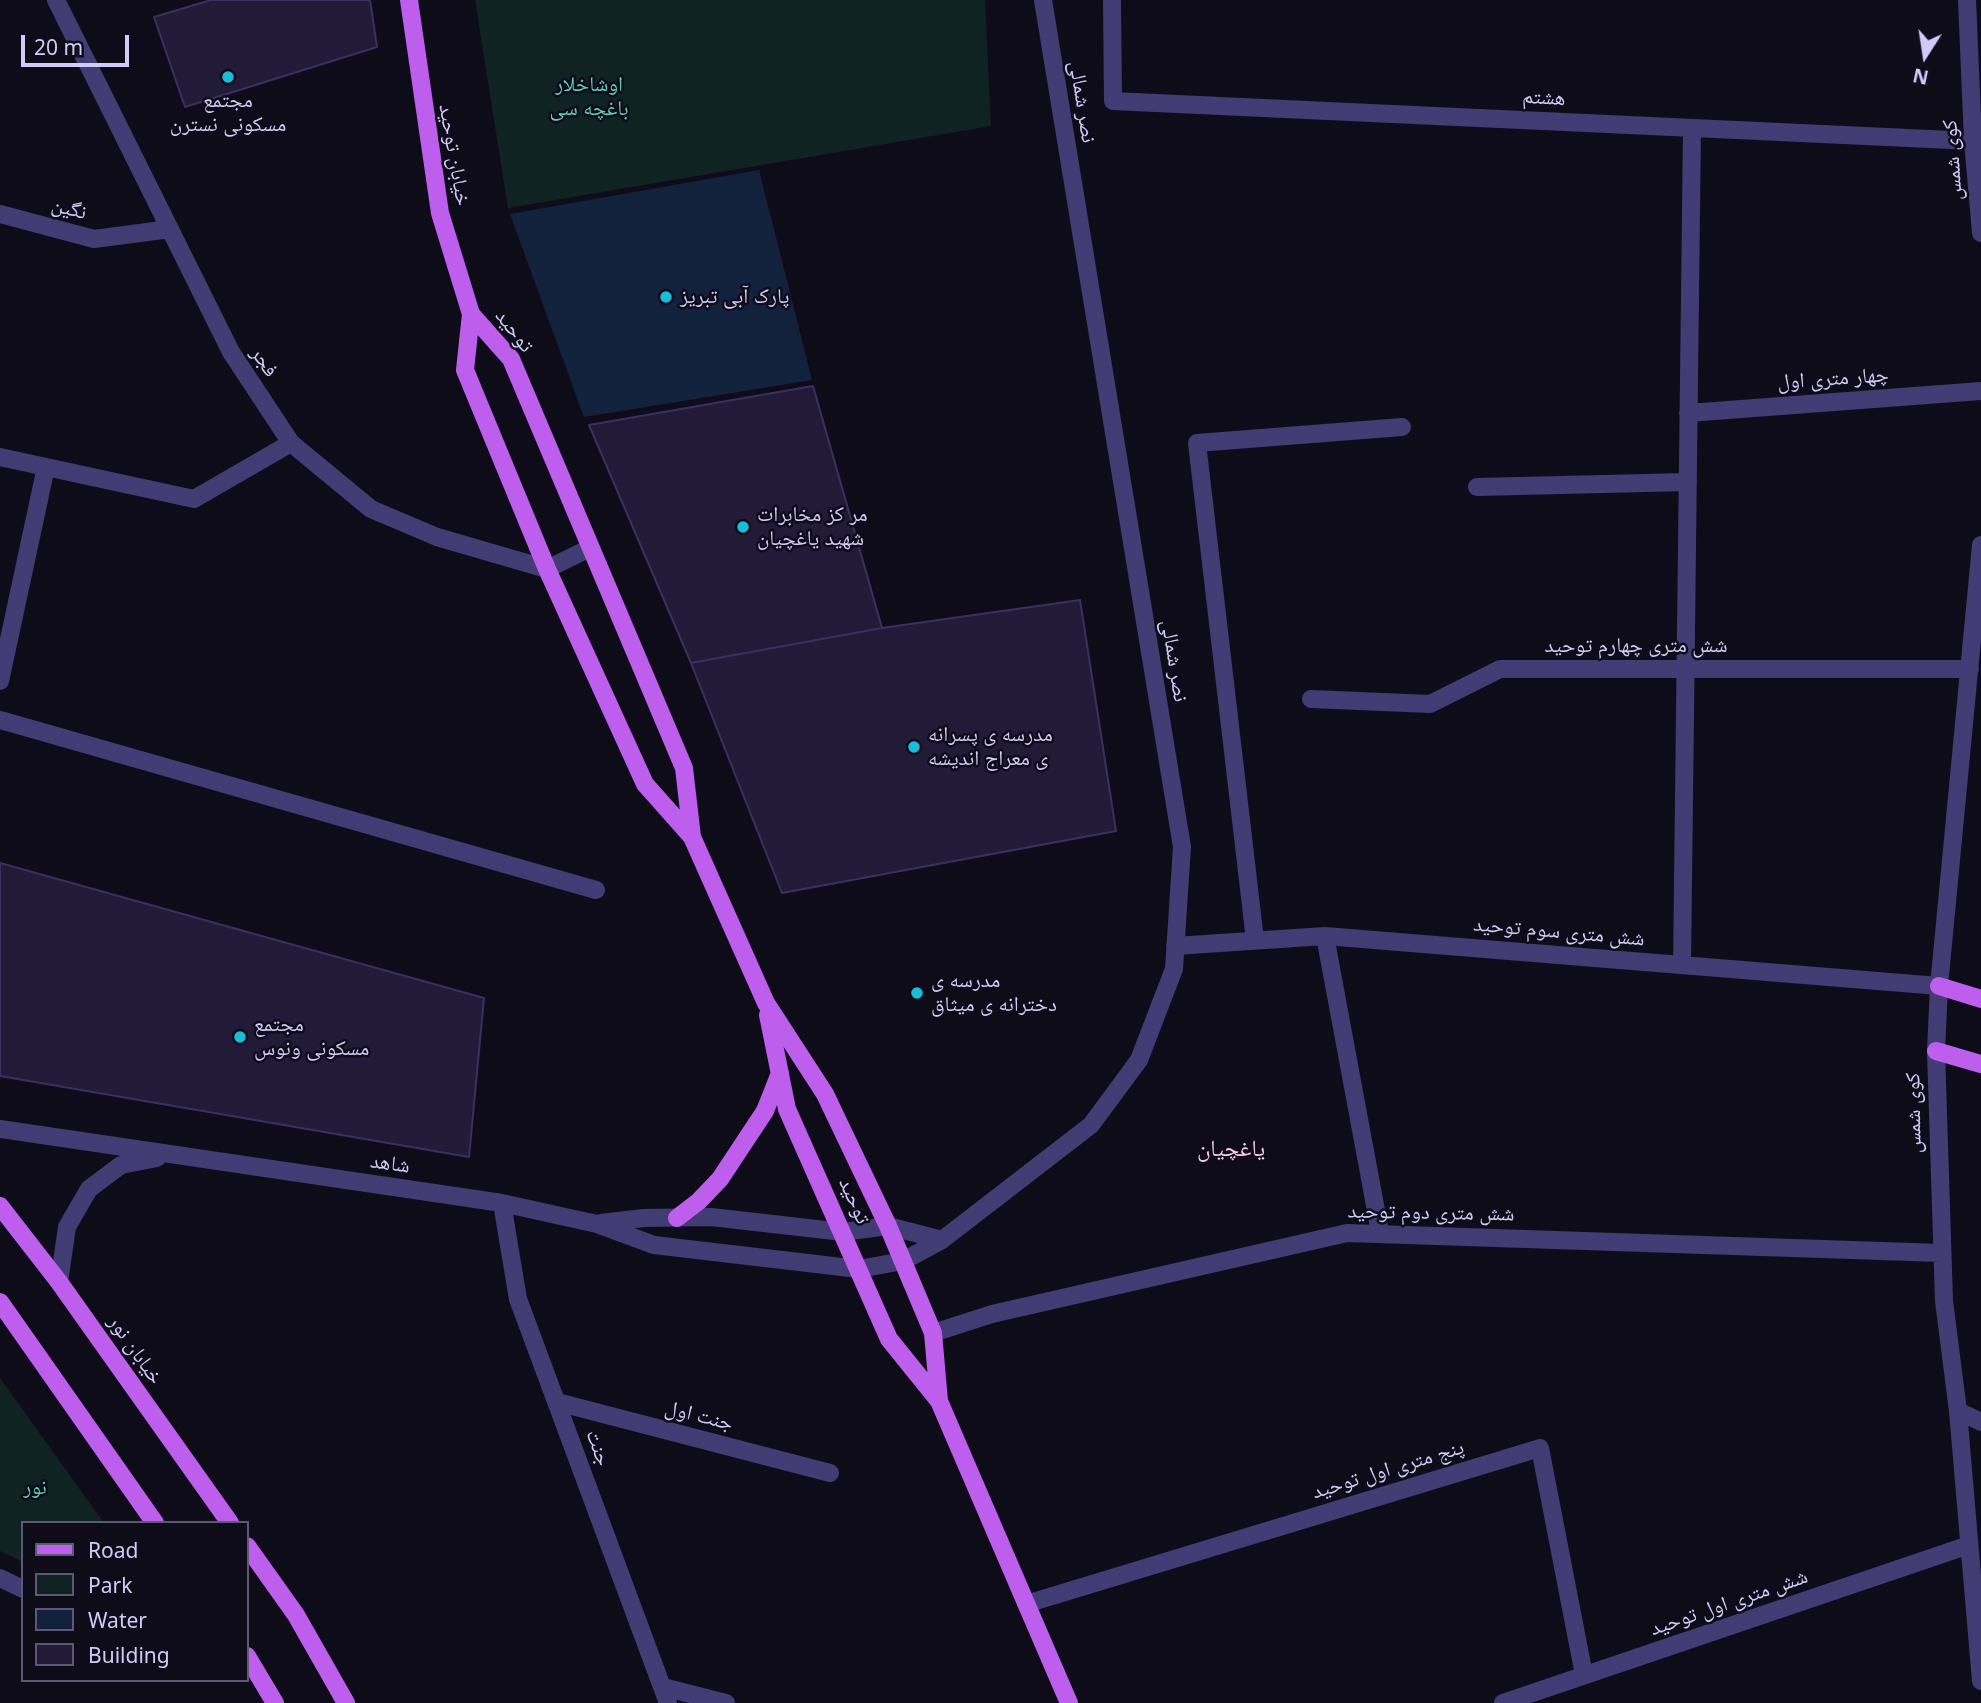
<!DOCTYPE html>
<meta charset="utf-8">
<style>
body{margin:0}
#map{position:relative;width:1981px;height:1703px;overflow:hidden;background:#0f0c1a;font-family:"Noto Sans",sans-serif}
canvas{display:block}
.legend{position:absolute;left:21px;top:1521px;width:228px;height:161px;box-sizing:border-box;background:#0f0c1a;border:2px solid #5d5873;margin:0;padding:9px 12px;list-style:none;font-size:21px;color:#d2cbf9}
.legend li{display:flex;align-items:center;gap:14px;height:35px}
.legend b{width:35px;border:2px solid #5d5873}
.north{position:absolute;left:1890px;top:21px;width:70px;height:70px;-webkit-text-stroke:5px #0f0c1a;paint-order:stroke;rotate:192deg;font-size:19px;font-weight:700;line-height:28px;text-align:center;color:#d2cbf9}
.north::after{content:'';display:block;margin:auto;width:24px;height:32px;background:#d2cbf9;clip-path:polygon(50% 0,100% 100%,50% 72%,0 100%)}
.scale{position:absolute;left:21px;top:35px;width:108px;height:32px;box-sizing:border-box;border:4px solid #d2cbf9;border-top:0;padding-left:9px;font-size:21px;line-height:24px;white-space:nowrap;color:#d2cbf9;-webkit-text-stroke:5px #0f0c1a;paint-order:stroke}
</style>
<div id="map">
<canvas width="1981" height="1703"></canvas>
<ul class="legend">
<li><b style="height:9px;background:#bd5eed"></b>Road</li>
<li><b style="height:19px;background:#102323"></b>Park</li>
<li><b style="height:19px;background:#12223d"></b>Water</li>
<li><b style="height:19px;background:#221b38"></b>Building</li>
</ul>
<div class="north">N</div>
<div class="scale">20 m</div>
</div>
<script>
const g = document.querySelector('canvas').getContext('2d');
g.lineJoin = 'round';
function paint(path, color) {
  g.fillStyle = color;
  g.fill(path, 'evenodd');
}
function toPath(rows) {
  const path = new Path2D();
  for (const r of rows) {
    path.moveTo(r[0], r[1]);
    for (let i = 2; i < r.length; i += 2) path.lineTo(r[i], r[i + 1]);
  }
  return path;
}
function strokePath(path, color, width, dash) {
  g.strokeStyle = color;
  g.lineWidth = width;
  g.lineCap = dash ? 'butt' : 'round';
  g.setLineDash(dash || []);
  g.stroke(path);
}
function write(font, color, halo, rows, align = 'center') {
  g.font = font + ' "Noto Sans","Noto Naskh Arabic",sans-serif';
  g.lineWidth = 5;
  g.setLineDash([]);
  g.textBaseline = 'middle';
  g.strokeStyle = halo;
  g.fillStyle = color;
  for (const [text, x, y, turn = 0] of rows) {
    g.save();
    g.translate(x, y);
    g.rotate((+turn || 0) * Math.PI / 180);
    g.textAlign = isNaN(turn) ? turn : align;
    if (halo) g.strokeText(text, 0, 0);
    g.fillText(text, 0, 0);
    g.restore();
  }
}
paint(toPath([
 [475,0,985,0,991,126,508,208],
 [0,1378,104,1523,23,1523,23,1562,0,1551]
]), '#102323');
paint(toPath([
 [759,170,812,380,584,417,510,214]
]), '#12223d');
const building = toPath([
 [211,0,370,0,377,47,185,107,154,17,211,0],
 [813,386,882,628,691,663,589,425,813,386],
 [1080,600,1116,831,782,893,691,663,882,628,1080,600],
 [0,863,484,998,469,1157,0,1076,0,863]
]);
paint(building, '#221b38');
strokePath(building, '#3b2f62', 2);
strokePath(toPath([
 [56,0,231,352,291,443,371,509,437,537,547,569,590,548],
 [1112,0,1113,101,1973,141],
 [1967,0,1973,141,1981,233],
 [0,214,94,239,170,229],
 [1688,413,1981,391],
 [0,457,194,499,291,443],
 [1477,487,1688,482],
 [1981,545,1939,986,1936,1051,1944,1301,1958,1411,1981,1681],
 [0,681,46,467],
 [1311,699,1430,704,1500,669,1970,669],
 [0,720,596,890],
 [1325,936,1380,1232],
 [1255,940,1197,443,1402,427],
 [1175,946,1325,936,1939,986],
 [1682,965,1692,128],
 [0,1129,502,1203,597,1224,654,1245,859,1269,903,1261,942,1240,1091,1125,1139,1060,1174,969,1182,847,1043,0],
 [502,1203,518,1299,668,1703],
 [601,1223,644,1218,711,1217,843,1232,888,1226,942,1240],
 [59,1282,67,1227,89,1189,121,1165,157,1158],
 [933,1333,992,1314,1347,1233,1941,1253],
 [557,1402,830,1473],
 [1958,1411,1981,1422],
 [0,1578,23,1589],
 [1026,1604,1540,1448,1584,1675],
 [663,1687,726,1703],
 [1503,1703,1969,1545]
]), '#413c74', 18);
strokePath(toPath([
 [409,0,440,213,471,314,465,370,547,569,645,784,692,837,766,1003,825,1094,888,1226,933,1333,939,1401],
 [471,314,511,359,684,768,692,837],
 [1939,986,1981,999],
 [768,1015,787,1109,889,1339,939,1401,1069,1703],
 [1936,1051,1981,1064],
 [0,1206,59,1282,230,1523],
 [677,1218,699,1201,720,1179,765,1111,780,1073],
 [0,1302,155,1523],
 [247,1546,296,1615,346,1703],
 [247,1656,275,1703]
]), '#bd5eed', 18);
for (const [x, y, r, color] of [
 [228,77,7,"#18bed8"],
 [666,297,7,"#18bed8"],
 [743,527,7,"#18bed8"],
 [914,747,7,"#18bed8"],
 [917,993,7,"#18bed8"],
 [240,1037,7,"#18bed8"]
]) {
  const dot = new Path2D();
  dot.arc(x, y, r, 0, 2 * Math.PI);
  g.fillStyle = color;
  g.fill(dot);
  strokePath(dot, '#0f0c1a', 2.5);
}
write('21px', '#60d0b8', '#0f0c1a', [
 ["اوشاخلار",589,85],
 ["باغچه سی",589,109],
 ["نور",35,1488]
]);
write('21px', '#d2cbf9', '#0f0c1a', [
 ["هشتم",1544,98,3],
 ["نصر شمالی",1082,102,81],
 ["خیابان توحید",454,155,80],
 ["کوی شمس",1953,160,-94],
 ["نگین",69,209,15],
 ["توحید",514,331,52],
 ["فجر",264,362,56],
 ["چهار متری اول",1833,379,-4],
 ["شش متری چهارم توحید",1636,646],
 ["نصر شمالی",1174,661,81],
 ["شش متری سوم توحید",1559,932,5],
 ["کوی شمس",1914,1113,-91],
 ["شاهد",390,1164,8],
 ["توحید",854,1201,66],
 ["شش متری دوم توحید",1431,1213,1],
 ["خیابان نور",135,1350,55],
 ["جنت اول",699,1416,14],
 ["جنت",598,1448,70],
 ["پنج متری اول توحید",1388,1470,-17],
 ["شش متری اول توحید",1729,1603,-19]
]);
write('21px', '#d2cbf9', '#0f0c1a', [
 ["مجتمع",228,101,"center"],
 ["مسکونی نسترن",228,125,"center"],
 ["پارک آبی تبریز",680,297],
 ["مر کز مخابرات",757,515],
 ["شهید یاغچیان",757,539],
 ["مدرسه ی پسرانه",928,735],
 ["ی معراج اندیشه",928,759],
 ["مدرسه ی",931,981],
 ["دخترانه ی میثاق",931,1005],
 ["مجتمع",254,1025],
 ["مسکونی ونوس",254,1049]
], 'left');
write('23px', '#f9cde7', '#0f0c1a', [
 ["یاغچیان",1231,1149]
]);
</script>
